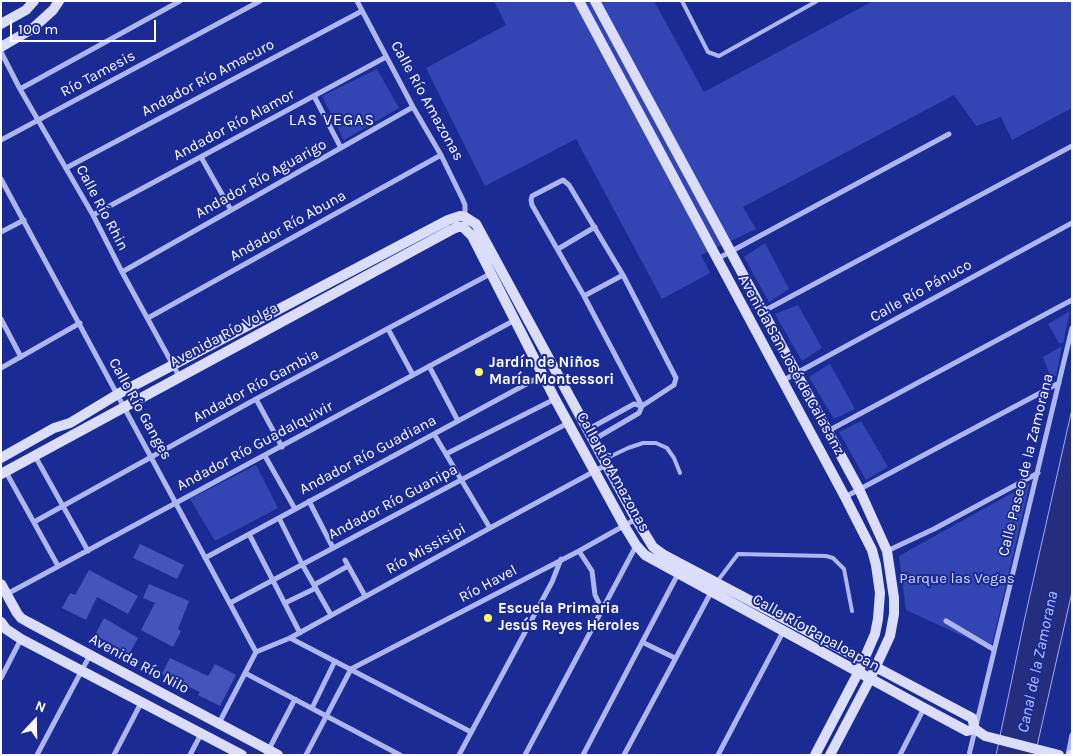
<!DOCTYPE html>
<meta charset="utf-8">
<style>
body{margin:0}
#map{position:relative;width:1073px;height:756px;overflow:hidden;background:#1b2b94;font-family:Karla,sans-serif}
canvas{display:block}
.frame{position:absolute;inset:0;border:2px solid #fff;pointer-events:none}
.north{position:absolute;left:10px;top:696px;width:50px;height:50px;-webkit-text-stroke:4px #1b2b94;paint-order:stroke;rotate:21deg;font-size:14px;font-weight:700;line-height:20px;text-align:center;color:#fff}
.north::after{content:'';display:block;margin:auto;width:18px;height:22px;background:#fff;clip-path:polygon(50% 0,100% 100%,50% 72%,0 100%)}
.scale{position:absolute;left:10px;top:20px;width:146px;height:22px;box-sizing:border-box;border:2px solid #fff;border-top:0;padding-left:6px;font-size:15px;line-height:18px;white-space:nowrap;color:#fff;-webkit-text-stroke:4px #1b2b94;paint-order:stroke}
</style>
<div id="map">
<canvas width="1073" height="756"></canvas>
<div class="frame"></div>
<div class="north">N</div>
<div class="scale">100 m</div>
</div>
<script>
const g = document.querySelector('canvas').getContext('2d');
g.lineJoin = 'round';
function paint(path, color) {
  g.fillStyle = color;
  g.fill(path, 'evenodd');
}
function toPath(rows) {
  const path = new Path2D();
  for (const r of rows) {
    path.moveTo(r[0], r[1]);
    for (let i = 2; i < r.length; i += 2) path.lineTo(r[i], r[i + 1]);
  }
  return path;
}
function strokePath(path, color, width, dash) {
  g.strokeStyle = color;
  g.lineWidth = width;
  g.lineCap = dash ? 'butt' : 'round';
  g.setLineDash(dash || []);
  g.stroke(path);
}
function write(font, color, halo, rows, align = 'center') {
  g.font = font + ' Karla,sans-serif';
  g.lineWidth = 4;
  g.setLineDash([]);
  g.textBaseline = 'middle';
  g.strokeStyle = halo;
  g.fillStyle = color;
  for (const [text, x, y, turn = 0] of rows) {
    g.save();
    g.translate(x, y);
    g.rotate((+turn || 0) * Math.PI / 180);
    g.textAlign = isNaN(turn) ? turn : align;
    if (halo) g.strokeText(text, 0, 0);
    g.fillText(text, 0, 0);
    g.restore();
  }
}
paint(toPath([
 [494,1,654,1,704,92,873,1,1072,1,1072,108,1012,140,1001,117,976,126,954,95,743,207,756,229,701,255,710,273,662,299,576,139,485,186,426,68,506,25],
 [377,69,399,108,344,140,322,96],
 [765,243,789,289,769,302,744,257],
 [798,305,822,348,802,361,775,314],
 [1070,311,1063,343,1059,343,1048,324],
 [1062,346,1056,376,1051,378,1043,357],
 [830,364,855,409,834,419,809,377],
 [861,421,888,467,866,480,839,432],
 [256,465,278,508,215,541,190,499],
 [1030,483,991,649,906,610,899,556]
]), '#3245b3');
const water = toPath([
 [1072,409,1072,592,1035,755,996,755,1025,617,1072,409]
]);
paint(water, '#232e7f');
strokePath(water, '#9facf1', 1);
paint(toPath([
 [140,544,184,565,177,579,133,558],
 [89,570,138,596,128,614,97,597,86,620,62,608,70,593,75,595],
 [149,584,189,601,178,629,181,631,173,647,141,630,155,603,143,598],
 [104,618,138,638,129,654,95,635],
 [170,658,208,676,215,664,236,675,220,706,198,695,200,692,162,674]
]), '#4454bb');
strokePath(toPath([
 [682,1,708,52,719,56,817,1],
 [605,459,628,448,643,443,656,443,667,448,674,458,680,473],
 [716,583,738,554,826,556,833,558,844,569,852,611]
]), '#acb6ef', 4);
strokePath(toPath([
 [357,1,413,107,441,155,462,198,465,205,465,219],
 [1,52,20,89,93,215,122,272,179,376],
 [20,89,180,1],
 [314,96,341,148],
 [1,140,260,1],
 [201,157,231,210],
 [66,168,362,11],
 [1,179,256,652],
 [93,215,386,57],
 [1,232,24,220],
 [558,249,595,227],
 [717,259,949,134],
 [122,272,413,107],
 [584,296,623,275],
 [762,312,1072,146],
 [148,318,441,155],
 [1,319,21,357],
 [388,329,413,375],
 [429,366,458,421],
 [1,368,80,323],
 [782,381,1072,223],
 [256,399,282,447],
 [587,430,634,404,642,406],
 [828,431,1072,300],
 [434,434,490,528],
 [593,440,639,413,642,406,674,385,676,378,623,275,569,185,563,180,532,196,531,200,532,205,584,296,642,406],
 [446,454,555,399],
 [35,456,88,551],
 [265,456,295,509],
 [6,472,58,566],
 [845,497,1059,383],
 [309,501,333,548],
 [279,518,302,564,331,615],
 [34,522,256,399,492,273],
 [249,534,300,633],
 [579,551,592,571,595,595,602,609],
 [887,551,934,529,1038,473],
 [205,558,543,375],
 [345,560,365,596],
 [314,585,348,566],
 [7,594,515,320],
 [230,603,568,423],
 [285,603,316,588],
 [946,621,993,649],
 [290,638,471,732],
 [642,642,675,658],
 [256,652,290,638,490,528,606,465],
 [245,673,400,755],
 [1,678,21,639],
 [312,708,335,661],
 [219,723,256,652],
 [37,755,90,655],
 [114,755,141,703],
 [190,755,201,734],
 [266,755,295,699],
 [306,755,351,669,579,551,636,519],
 [459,755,552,582,561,559],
 [525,755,636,546],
 [583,755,679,572],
 [624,755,716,583],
 [718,755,783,632],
 [900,755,924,708],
 [969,755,1072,328],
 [1068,755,1072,735]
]), '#acb6ef', 5);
strokePath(toPath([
 [579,1,845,497,872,550,876,565,880,593,878,619,875,634,858,673,815,755],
 [595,1,859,489,887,551,894,598,894,614,890,636,870,679,830,755],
 [1,24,26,10,34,1],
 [1,47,32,29,53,10,59,1],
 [1,458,54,428,70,423,118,394,448,220,460,216,465,217,476,224,636,519,653,547,664,555,972,718,975,729,985,736,1059,755],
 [1,474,451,230,458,227,463,227,472,236,555,399,625,527,636,545,645,555,924,708,967,731,975,729],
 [1,584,17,613,21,618,28,622,278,755],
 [1,622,6,629,21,639,242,755],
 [1071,755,1072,755]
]), '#dadefb', 10);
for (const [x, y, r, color] of [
 [479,372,5,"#fcff6b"],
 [488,618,5,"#fcff6b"]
]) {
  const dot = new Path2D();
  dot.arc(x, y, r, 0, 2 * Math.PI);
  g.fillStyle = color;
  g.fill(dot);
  strokePath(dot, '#1b2b94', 2);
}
write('15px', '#fff', '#1b2b94', [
 ["Río Tamesis",98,74,-28],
 ["Andador Río Amacuro",208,78,-28],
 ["Calle Río Amazonas",427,101,61],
 ["Andador Río Alamor",234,125,-28],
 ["Andador Río Aguarigo",261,179,-29],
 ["Calle Río Rhin",102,208,62],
 ["Andador Río Abuna",288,226,-29],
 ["Calle Río Pánuco",921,291,-29],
 ["Avenida Río Volga",224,335,-28],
 ["Avenida San José de Calasanz",791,365,61],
 ["Andador Río Gambia",256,386,-28],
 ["Calle Río Ganges",140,409,61],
 ["Andador Río Guadalquivir",255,446,-28],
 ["Andador Río Guadiana",368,455,-28],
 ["Calle Paseo de la Zamorana",1026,465,-76],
 ["Calle Río Amazonas",613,472,61],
 ["Andador Río Guanipa",393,502,-28],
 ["Río Missisipi",426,549,-29],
 ["Río Havel",488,584,-28],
 ["Calle Río Papaloapan",816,633,29],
 ["Avenida Río Nilo",139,664,28]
]);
write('bold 15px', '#fff', '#1b2b94', [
 ["Jardín de Niños",489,363],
 ["María Montessori",489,380],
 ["Escuela Primaria",498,609],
 ["Jesús Reyes Heroles",498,626]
], 'left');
write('15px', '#d3d9fb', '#1b2b94', [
 ["Parque las Vegas",957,579]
]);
g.letterSpacing = '1px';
write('16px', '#fff', '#1b2b94', [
 ["LAS VEGAS",332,120]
]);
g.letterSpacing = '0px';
write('italic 16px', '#b9c2f6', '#1b2b94', [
 ["Canal de la Zamorana",1038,662,-78]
]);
</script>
